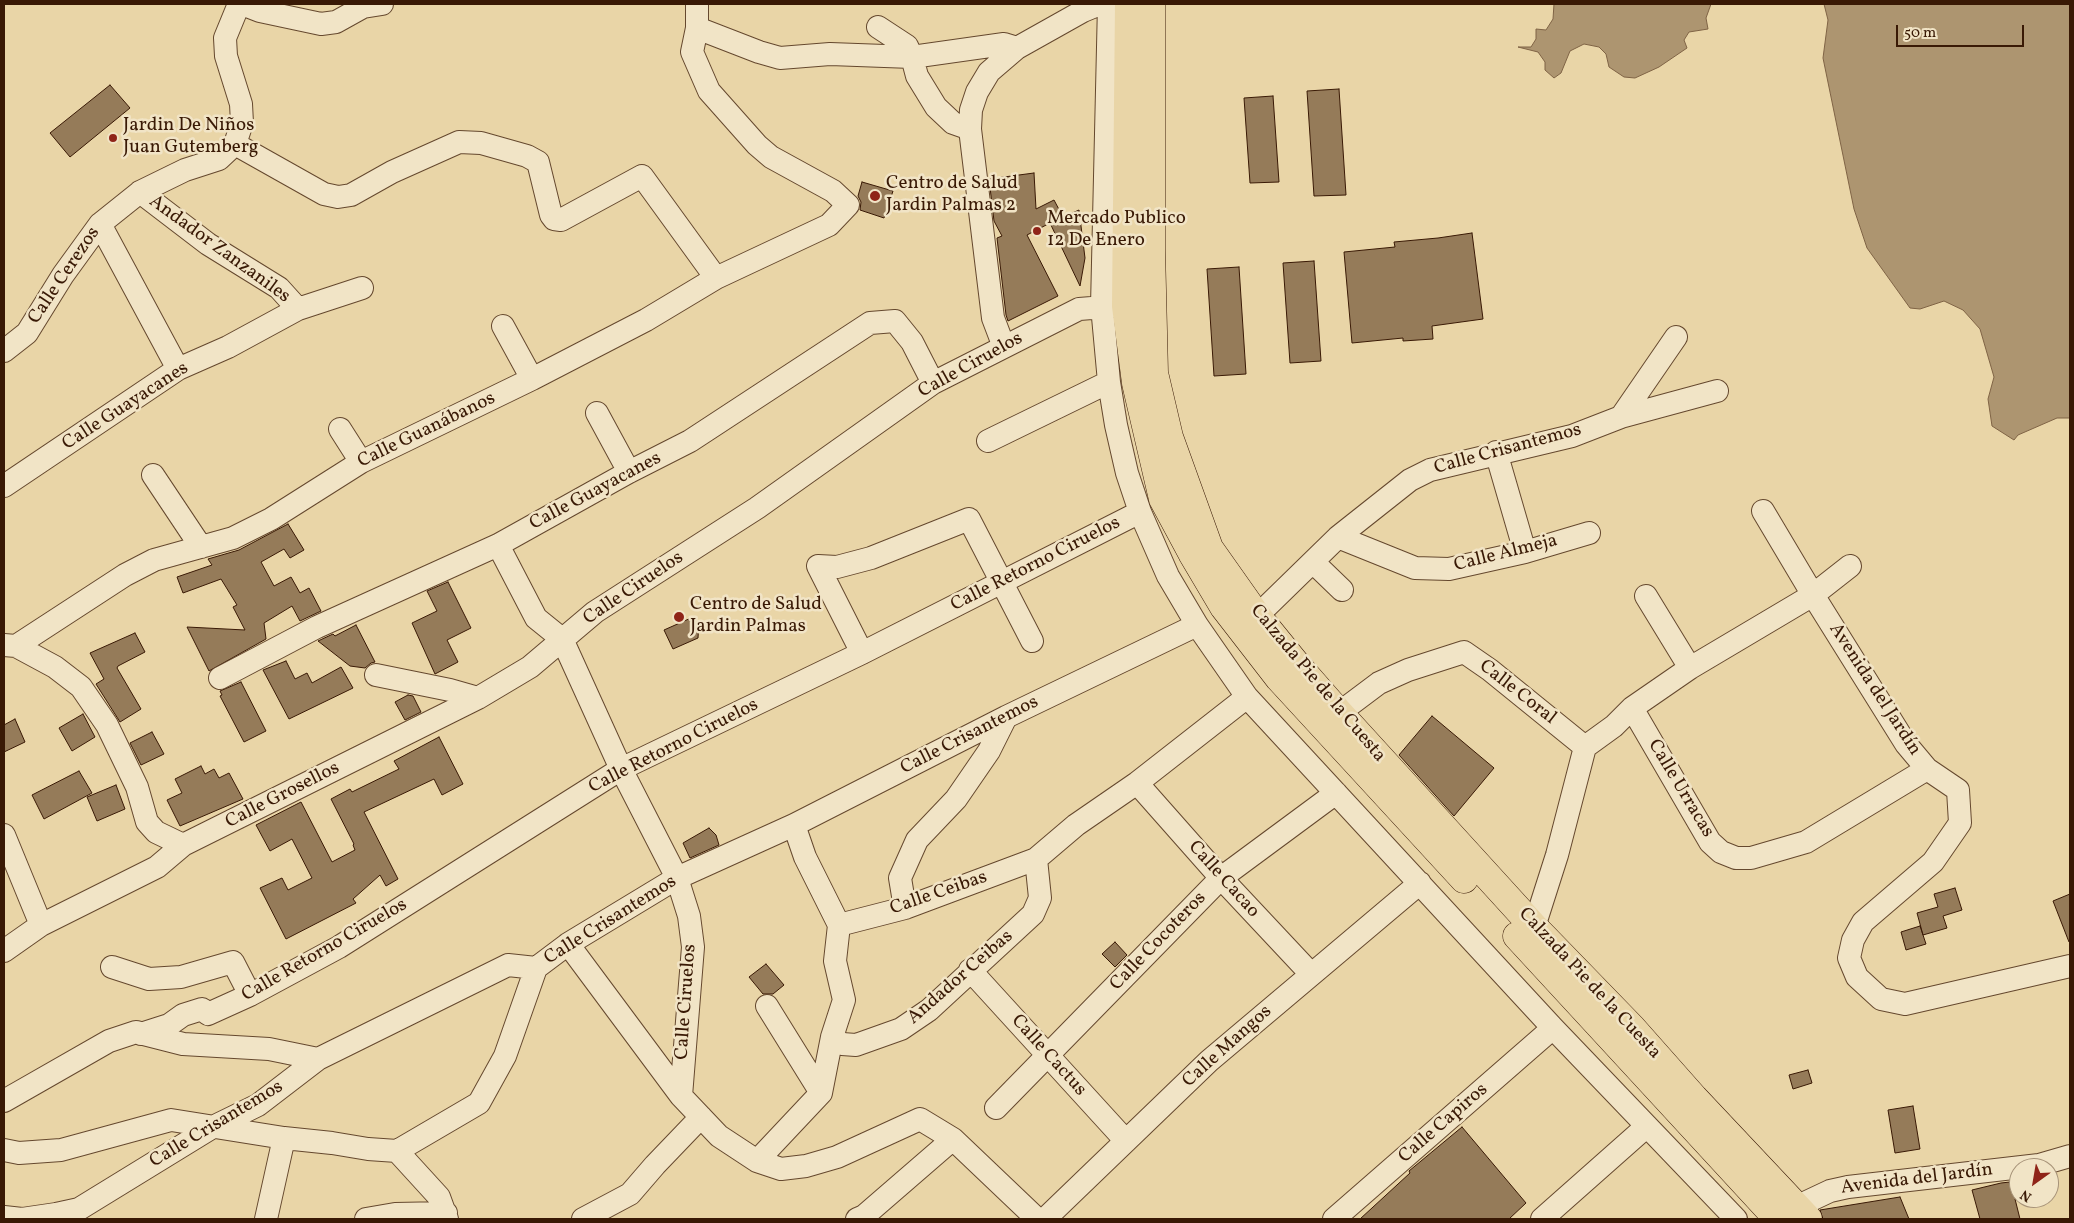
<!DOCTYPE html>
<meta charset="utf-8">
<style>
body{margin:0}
#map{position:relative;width:2074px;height:1223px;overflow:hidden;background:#e9d5a7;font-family:Vollkorn,serif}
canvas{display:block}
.frame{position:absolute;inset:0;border:5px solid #391905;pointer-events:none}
.north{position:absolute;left:2009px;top:1158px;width:50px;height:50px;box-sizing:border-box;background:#f1e4c6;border:1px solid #a79379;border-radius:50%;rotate:212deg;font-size:14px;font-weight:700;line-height:20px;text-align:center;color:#391905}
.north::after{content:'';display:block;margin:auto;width:18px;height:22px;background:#8f2418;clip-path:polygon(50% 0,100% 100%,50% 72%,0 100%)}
.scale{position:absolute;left:1896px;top:25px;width:128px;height:22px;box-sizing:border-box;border:2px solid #391905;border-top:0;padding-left:6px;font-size:15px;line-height:18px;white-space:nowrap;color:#391905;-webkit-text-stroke:4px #f1e4c6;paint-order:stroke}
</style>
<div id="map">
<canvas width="2074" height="1223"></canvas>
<div class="frame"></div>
<div class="north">N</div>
<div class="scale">50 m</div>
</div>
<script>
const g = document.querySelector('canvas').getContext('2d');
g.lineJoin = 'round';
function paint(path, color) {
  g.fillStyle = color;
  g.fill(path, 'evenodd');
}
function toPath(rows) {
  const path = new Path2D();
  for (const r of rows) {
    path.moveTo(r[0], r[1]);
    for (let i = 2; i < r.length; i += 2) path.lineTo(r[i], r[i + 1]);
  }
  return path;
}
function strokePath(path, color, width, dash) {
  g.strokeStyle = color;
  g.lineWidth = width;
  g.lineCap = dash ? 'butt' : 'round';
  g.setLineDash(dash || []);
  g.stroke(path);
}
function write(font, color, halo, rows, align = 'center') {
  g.font = font + ' Vollkorn,serif';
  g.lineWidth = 5;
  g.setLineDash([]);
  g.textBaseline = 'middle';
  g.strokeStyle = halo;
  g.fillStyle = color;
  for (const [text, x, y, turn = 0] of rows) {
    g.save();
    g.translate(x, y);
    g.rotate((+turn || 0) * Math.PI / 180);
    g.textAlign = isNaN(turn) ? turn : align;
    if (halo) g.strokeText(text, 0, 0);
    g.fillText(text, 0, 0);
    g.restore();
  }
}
const water = toPath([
 [1554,4,1711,4,1706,18,1708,29,1689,32,1684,40,1687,48,1659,67,1635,78,1624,77,1609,67,1606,54,1599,47,1584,44,1570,51,1561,73,1554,78,1545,70,1545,62,1538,52,1518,47,1531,47,1536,39,1536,29,1546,30,1553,19,1554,4],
 [1824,4,2070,4,2070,418,2057,418,2018,435,2014,440,1992,426,1988,399,1994,377,1980,329,1963,310,1944,301,1920,309,1910,308,1867,248,1854,209,1823,58,1828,20,1824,4]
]);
paint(water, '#ad9570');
strokePath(water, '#7f6345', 1);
const building = toPath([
 [110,85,130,108,70,157,50,133,110,85],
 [1339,89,1346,195,1314,196,1307,91,1339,89],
 [1273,96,1279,182,1250,183,1244,98,1273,96],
 [1034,173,1036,209,1054,200,1063,217,1079,210,1085,258,1080,286,1050,223,1027,235,1058,296,1008,321,1006,315,997,238,1002,236,994,221,989,179,1034,173],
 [862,182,893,191,884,218,860,210,861,202,858,196,862,182],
 [1472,233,1483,319,1432,326,1433,339,1403,341,1403,338,1352,343,1344,252,1395,247,1394,242,1438,238,1472,233],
 [1314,261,1321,361,1290,363,1283,263,1314,261],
 [1239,267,1246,374,1214,376,1207,269,1239,267],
 [288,524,304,550,290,558,284,549,261,562,274,586,291,577,300,593,309,588,321,611,300,621,292,606,264,623,266,639,209,671,187,627,245,630,233,607,237,605,221,579,183,593,177,577,212,565,208,559,239,550,288,524],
 [448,582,471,628,447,640,458,662,435,674,412,623,437,611,427,591,448,582],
 [691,618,693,623,699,621,698,638,673,649,664,630,691,618],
 [356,625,375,662,371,663,365,668,350,666,318,641,333,634,335,636,356,625],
 [135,633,145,652,118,666,117,668,141,709,120,722,96,684,104,679,90,653,135,633],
 [286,661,295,679,307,673,312,683,341,667,353,688,289,719,263,670,286,661],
 [241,682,266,731,244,742,220,696,222,695,220,691,241,682],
 [408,695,413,696,421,712,405,720,395,702,408,695],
 [83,714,95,737,72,751,59,728,83,714],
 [1432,716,1494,768,1454,816,1399,755,1432,716],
 [15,719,25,742,4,752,4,725,15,719],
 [152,732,164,754,141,765,130,743,152,732],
 [439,737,463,784,442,795,434,779,364,812,398,879,386,886,380,875,353,899,356,903,286,939,260,888,282,878,288,890,312,878,292,839,270,851,256,825,301,802,332,862,355,850,353,845,354,844,331,799,350,789,352,792,399,769,394,761,439,737],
 [201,766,205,774,214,769,219,778,229,773,243,799,180,826,167,800,182,793,175,779,201,766],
 [79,771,92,793,44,819,32,795,79,771],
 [116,785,125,809,97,821,87,797,116,785],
 [709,828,716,835,719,845,690,858,683,843,709,828],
 [1955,888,1962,910,1943,916,1947,928,1923,935,1917,913,1938,907,1934,894,1955,888],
 [2070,894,2070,942,2069,942,2053,901,2070,894],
 [1920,926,1926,944,1906,950,1901,932,1920,926],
 [1115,942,1127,955,1115,967,1102,954,1115,942],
 [766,964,784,985,773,994,763,994,749,977,766,964],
 [1808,1070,1812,1083,1793,1089,1789,1075,1808,1070],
 [1913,1106,1920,1149,1895,1153,1888,1110,1913,1106],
 [1462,1127,1526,1203,1509,1219,1360,1219,1410,1173,1409,1171,1462,1127],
 [2019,1181,2019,1198,2015,1199,2020,1219,1980,1219,1972,1190,2001,1183,2019,1181],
 [1900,1197,1909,1219,1823,1219,1820,1210,1900,1197]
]);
paint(building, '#957b59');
strokePath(building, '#391905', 1);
const minor = toPath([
 [242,4,260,11,321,24,336,22,363,7,382,4],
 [697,4,697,28,759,52,780,58,830,54,912,57,1004,44,1017,48],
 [1109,4,1102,306,1109,382,1116,425,1127,473,1140,512,1168,576,1197,625,1247,697,1553,1028,1736,1219],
 [878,27,907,46,912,57,917,76,936,107,953,123,970,129],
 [235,144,324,194,338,197,351,195,392,172,459,142,481,143,527,156,538,162,551,215,554,219,561,220,642,176,716,278],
 [140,192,208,244,279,288,298,309],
 [100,224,178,369],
 [503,326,532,379],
 [1004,347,993,318,970,129,971,110,977,92,989,72,1017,48,1083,11,1100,4],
 [4,351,27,333,63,275,100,224,140,192,185,170,219,159,235,144,242,123,241,104,226,56,225,38,239,4],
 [597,413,629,472],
 [1621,417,1676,337],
 [340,429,361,462],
 [988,441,1109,382],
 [1496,452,1525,552],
 [153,475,201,547],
 [4,486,178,369,228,347,298,309,362,288],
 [1763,511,1813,595,1906,744,1927,769,1958,790,1960,823,1933,862,1863,922,1853,940,1849,958,1857,977,1881,999,1905,1004,2070,966],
 [1338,537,1415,568,1449,569,1525,552,1589,533],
 [498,545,536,618,562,639,621,769,677,878,689,916,693,947,681,1096,719,1136,757,1161,781,1169,806,1166,837,1157,920,1119,953,1139,1037,1219],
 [1313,562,1342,590],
 [1646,596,1690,668],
 [1257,616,1338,537,1410,480,1430,470,1572,436,1621,417,1717,391],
 [4,645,16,646,125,575,154,560,233,538,271,519,361,462,532,379,646,320,716,278,829,225,848,205,833,191,771,157,757,145,709,91,692,52,697,28],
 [16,646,55,667,81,687,107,725,137,787,147,822,156,832,183,845],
 [862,653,818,566,837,567,871,558,969,519,1032,641],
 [376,675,450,690,478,698],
 [220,678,317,627,498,545,629,472,690,441,870,323,895,321,912,342,933,383],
 [1632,708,1710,842,1721,852,1736,858,1751,858,1806,842,1927,769],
 [1339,713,1379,683,1408,670,1464,652,1490,670,1585,747],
 [1137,783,1221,878,1311,974],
 [794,825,805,857,839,925],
 [4,835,41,925],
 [905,908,900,878,917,840,956,799,989,751,1006,717],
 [839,925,905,908,1036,859,1076,825,1137,783,1247,697],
 [1534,927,1557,855,1585,747,1614,726,1632,708,1690,668,1813,595,1850,566],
 [568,944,681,1096],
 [4,951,41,925,157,867,183,845,478,698,530,667,595,612,757,508,933,383,1079,309,1118,306],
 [112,967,149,979,181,977,233,962,250,995],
 [970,970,1126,1141],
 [767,1006,821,1093],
 [141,1034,169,1025,183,1015,202,1009,208,1014,250,995,339,947,621,769,862,653,1140,512],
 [832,1037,842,1044,856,1045,901,1029,929,1010,1033,914,1040,898,1036,859],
 [4,1101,109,1041,136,1032,183,1044,269,1049,318,1059],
 [996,1108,1221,878,1336,793],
 [4,1150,19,1153,61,1150,171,1120,284,1138,332,1143,368,1149,397,1151,479,1103,505,1056,536,968],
 [397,1151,439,1197,447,1219],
 [757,1161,821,1093,832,1037,844,1000,835,961,839,925],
 [1796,1207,1830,1191,1848,1187,2039,1165,2070,1156],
 [4,1217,22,1219,56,1214,79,1209,211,1128,258,1105,318,1059,508,965,536,968,568,944,677,878,794,825,1006,717,1197,625],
 [266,1219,284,1138],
 [366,1219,395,1214,446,1213],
 [583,1219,630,1194,655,1165,701,1117],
 [857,1219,864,1216,953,1139],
 [1045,1219,1209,1061,1420,883],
 [1334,1219,1553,1028],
 [1542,1219,1647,1126]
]);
const major = toPath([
 [1129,4,1126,306,1136,383,1163,499,1192,553,1224,607,1279,678,1464,879],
 [1151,4,1151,249,1154,373,1169,437,1209,548,1257,616,1296,664,1339,713,1534,927,1632,1028,1694,1098,1808,1219],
 [1517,936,1778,1219]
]);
strokePath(minor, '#65482e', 24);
strokePath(major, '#391905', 29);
strokePath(minor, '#f1e4c6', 22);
strokePath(major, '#e9d5a7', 28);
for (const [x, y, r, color] of [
 [113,138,5,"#8f2418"],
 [875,196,6,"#8f2418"],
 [1037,231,5,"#8f2418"],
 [679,617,6,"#8f2418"]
]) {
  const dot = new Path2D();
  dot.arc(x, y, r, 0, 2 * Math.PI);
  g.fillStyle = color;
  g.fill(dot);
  strokePath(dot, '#f1e4c6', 2);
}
write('19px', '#391905', '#f1e4c6', [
 ["Jardin De Niños",123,127],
 ["Juan Gutemberg",123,149],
 ["Centro de Salud",886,185],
 ["Jardin Palmas 2",886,207],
 ["Mercado Publico",1047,220],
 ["12 De Enero",1047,242],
 ["Centro de Salud",690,606],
 ["Jardin Palmas",690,628]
], 'left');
write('19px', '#391905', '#f1e4c6', [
 ["Andador Zanzaniles",219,250,36],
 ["Calle Cerezos",65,276,-56],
 ["Calle Ciruelos",971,366,-29],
 ["Calle Guayacanes",126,407,-33],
 ["Calle Guanábanos",427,431,-26],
 ["Calle Crisantemos",1508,450,-15],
 ["Calle Guayacanes",596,492,-28],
 ["Calle Almeja",1506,554,-14],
 ["Calle Retorno Ciruelos",1036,565,-27],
 ["Calle Ciruelos",634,589,-34],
 ["Calzada Pie de la Cuesta",1317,684,50],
 ["Avenida del Jardín",1874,690,57],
 ["Calle Coral",1517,693,38],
 ["Calle Crisantemos",970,736,-27],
 ["Calle Retorno Ciruelos",674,747,-27],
 ["Calle Urracas",1680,789,59],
 ["Calle Grosellos",283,796,-27],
 ["Calle Cacao",1223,880,48],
 ["Calle Ceibas",939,894,-19],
 ["Calle Crisantemos",611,921,-32],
 ["Calle Cocoteros",1159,942,-46],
 ["Calle Retorno Ciruelos",325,951,-30],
 ["Andador Ceibas",961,978,-41],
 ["Calzada Pie de la Cuesta",1589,984,47],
 ["Calle Ciruelos",687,1002,-86],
 ["Calle Mangos",1228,1047,-42],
 ["Calle Cactus",1048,1056,48],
 ["Calle Capiros",1444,1124,-41],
 ["Calle Crisantemos",217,1125,-31],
 ["Avenida del Jardín",1917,1180,-7]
]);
</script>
